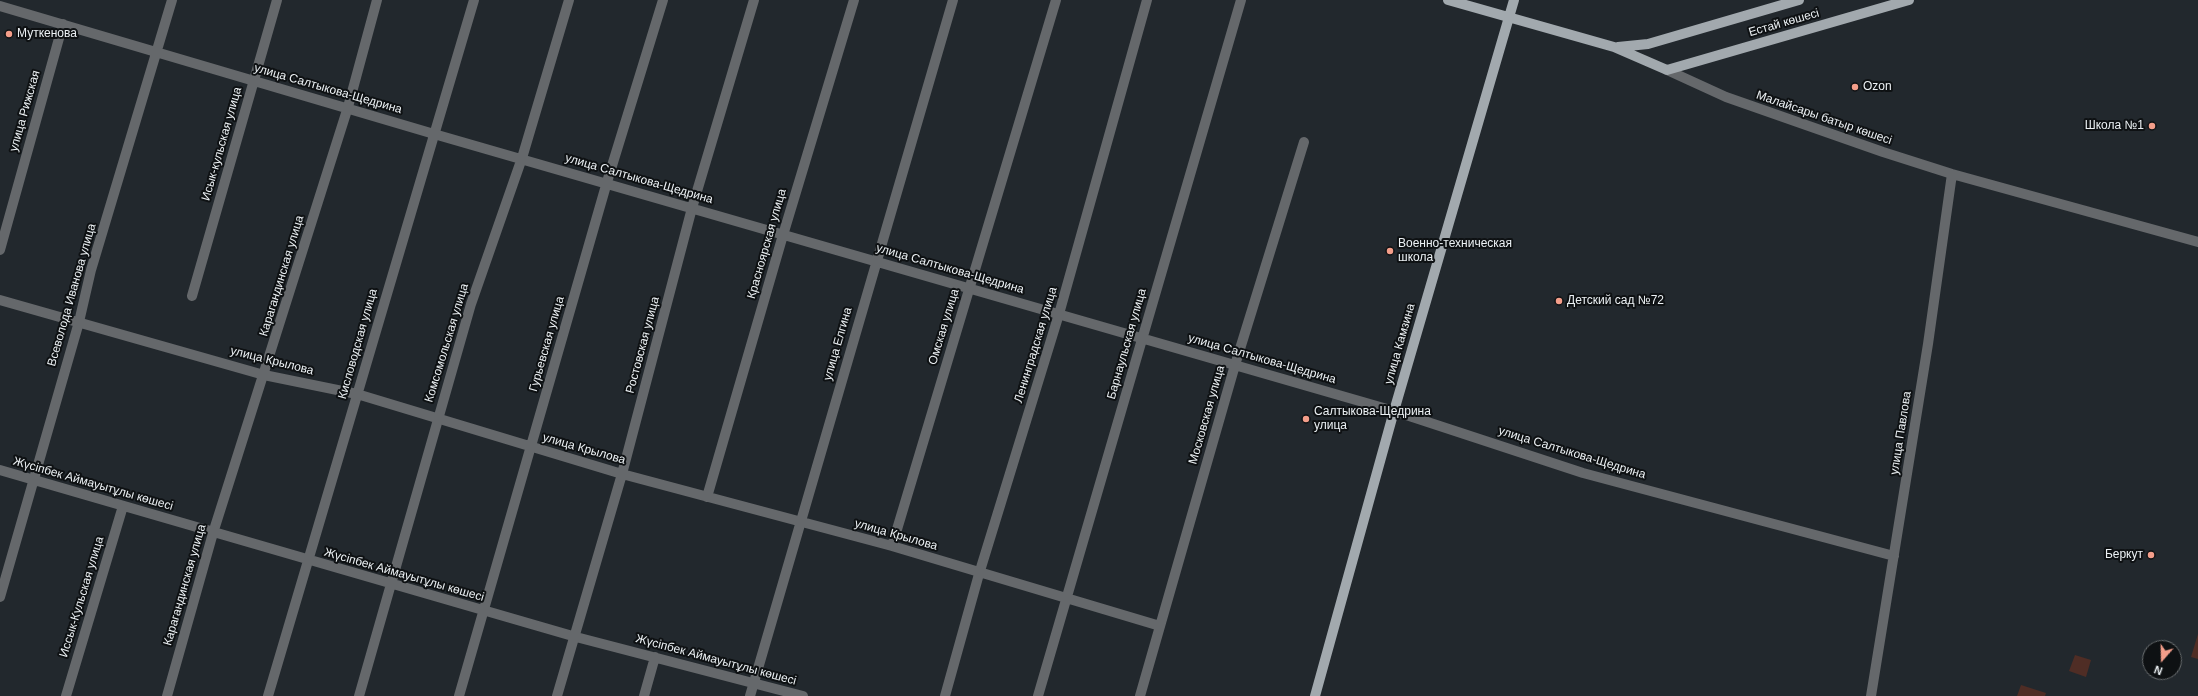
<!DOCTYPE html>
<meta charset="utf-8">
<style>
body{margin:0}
#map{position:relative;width:2198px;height:696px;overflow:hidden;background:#22282d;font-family:Arial,sans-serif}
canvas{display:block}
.north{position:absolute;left:2142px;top:640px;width:40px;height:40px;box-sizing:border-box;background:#0e1113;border:1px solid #676b6d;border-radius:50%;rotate:200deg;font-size:11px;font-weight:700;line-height:16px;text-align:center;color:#ecf1f4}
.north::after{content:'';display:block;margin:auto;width:14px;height:18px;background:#f49e8a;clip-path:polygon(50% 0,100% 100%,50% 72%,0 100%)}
</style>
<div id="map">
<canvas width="2198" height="696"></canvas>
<div class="north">N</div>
</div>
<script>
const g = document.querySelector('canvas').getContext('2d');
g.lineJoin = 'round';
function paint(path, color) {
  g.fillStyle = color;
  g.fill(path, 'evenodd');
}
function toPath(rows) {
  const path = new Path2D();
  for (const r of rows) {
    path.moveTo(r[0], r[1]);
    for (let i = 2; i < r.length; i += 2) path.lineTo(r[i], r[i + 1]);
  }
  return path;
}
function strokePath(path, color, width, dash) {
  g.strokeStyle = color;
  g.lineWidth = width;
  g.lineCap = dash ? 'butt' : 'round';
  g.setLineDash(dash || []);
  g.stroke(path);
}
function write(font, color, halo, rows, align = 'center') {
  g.font = font + ' Arial,sans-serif';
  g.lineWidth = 4;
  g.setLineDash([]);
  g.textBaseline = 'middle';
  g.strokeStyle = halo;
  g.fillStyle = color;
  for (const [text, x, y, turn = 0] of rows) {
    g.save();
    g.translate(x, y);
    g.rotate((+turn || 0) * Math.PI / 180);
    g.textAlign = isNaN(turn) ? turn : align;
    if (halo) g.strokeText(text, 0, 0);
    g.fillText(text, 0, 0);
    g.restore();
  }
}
paint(toPath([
 [2198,634,2198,659,2191,657],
 [2075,655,2091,660,2086,677,2069,671],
 [2021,685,2046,693,2045,696,2017,696]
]), '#4f2d25');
strokePath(toPath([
 [0,6,434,134,1394,411,1583,473,1894,556],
 [1667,70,1726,97,1883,152,1952,174,2198,242],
 [0,250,63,24],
 [192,296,277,0],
 [0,300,264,375,357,394,622,474,892,546,1160,626],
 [0,470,576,637,803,696],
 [707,497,783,235,854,0],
 [892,546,1056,0],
 [0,597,79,322,91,270,172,0],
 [66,696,123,506],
 [167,696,213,533,348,107,377,0],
 [268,696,474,0],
 [359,696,471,304,522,158,569,0],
 [459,696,607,182,663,0],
 [557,696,622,474,692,208,754,0],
 [644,696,655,657],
 [750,696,953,0],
 [945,696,979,574,1059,314,1147,0],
 [1038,696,1241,0],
 [1140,696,1235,365,1304,142],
 [1871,696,1928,344,1952,174]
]), '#65686b', 10);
strokePath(toPath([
 [1448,0,1614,47,1667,70,1909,0],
 [1618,47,1648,44,1799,0],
 [1315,696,1394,411,1514,0]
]), '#a2a9ae', 10);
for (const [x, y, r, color] of [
 [9,34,4,"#f49e8a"],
 [1855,87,4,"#f49e8a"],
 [2152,126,4,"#f49e8a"],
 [1390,251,4,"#f49e8a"],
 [1559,301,4,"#f49e8a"],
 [1306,419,4,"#f49e8a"],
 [2151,555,4,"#f49e8a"]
]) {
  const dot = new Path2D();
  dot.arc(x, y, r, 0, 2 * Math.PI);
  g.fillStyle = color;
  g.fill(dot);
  strokePath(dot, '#0e1113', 1.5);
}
write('12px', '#ecf1f4', '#0e1113', [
 ["Естай көшесі",1784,23,-16],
 ["улица Салтыкова-Щедрина",328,89,16],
 ["улица Рижская",25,111,-74],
 ["Малайсары батыр көшесі",1824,118,19],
 ["Исык-кульская улица",222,144,-74],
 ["улица Салтыкова-Щедрина",639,179,16],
 ["Красноярская улица",767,244,-74],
 ["улица Салтыкова-Щедрина",950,269,16],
 ["Карагандинская улица",282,276,-73],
 ["Всеволода Иванова улица",72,295,-74],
 ["Омская улица",944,327,-73],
 ["Комсомольская улица",447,343,-73],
 ["Кисловодская улица",358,344,-74],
 ["Гурьевская улица",547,344,-74],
 ["улица Елгина",838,344,-74],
 ["Барнаульская улица",1127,344,-74],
 ["улица Камзина",1400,344,-74],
 ["Ростовская улица",643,345,-75],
 ["Ленинградская улица",1036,345,-73],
 ["улица Салтыкова-Щедрина",1262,359,16],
 ["улица Крылова",272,361,14],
 ["Московская улица",1207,415,-74],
 ["улица Павлова",1901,433,-81],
 ["улица Крылова",584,449,16],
 ["улица Салтыкова-Щедрина",1572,453,17],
 ["Жүсіпбек Аймауытұлы көшесі",93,484,16],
 ["улица Крылова",896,535,16],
 ["Жүсіпбек Аймауытұлы көшесі",404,575,16],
 ["Карагандинская улица",185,585,-74],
 ["Иссык-Кульская улица",82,597,-73],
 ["Жүсіпбек Аймауытұлы көшесі",716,660,15]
]);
write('12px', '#ecf1f4', '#0e1113', [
 ["Муткенова",17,34],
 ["Ozon",1863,87],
 ["Школа №1",2144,126,"right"],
 ["Военно-техническая",1398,244],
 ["школа",1398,258],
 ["Детский сад №72",1567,301],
 ["Салтыкова-Щедрина",1314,412],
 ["улица",1314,426],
 ["Беркут",2143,555,"right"]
], 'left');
</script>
